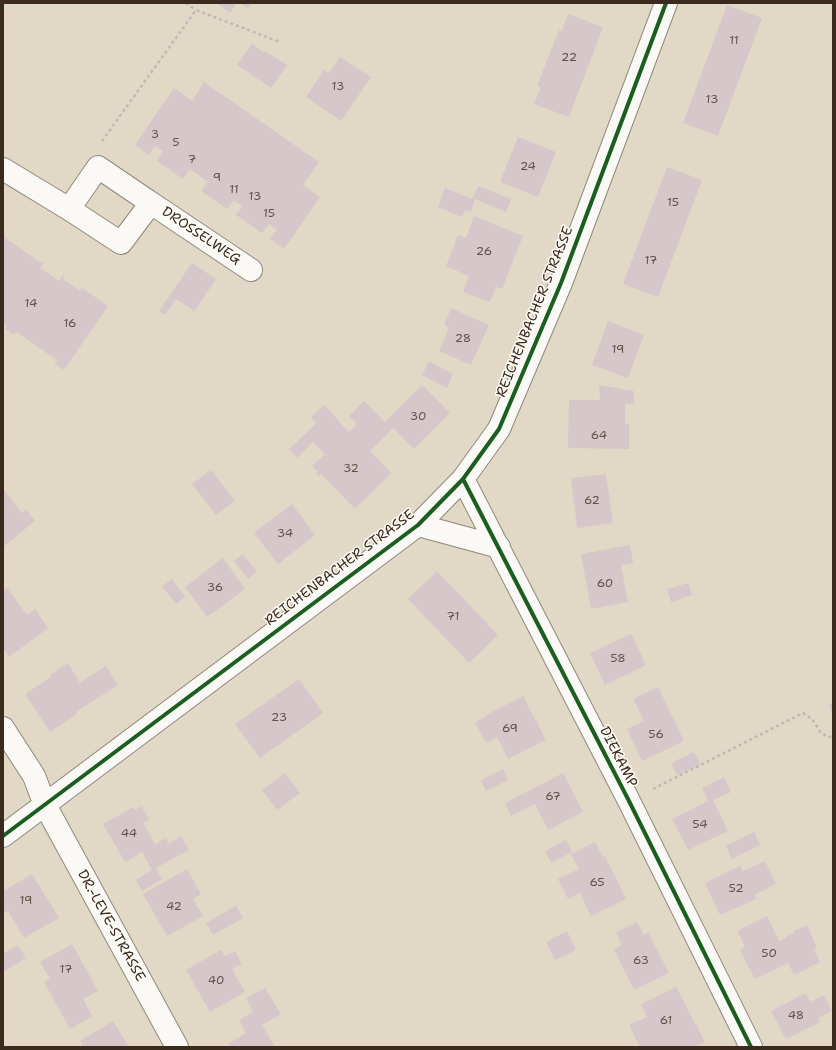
<!DOCTYPE html>
<style>
body{margin:0}
#map{position:relative;width:836px;height:1050px;overflow:hidden;background:#e1d9c6;font-family:"Shantell Sans",sans-serif}
canvas{display:block}
.frame{position:absolute;inset:0;border:4px solid #3b2a1e;pointer-events:none}
</style>
<div id="map">
<canvas width="836" height="1050"></canvas>
<div class="frame"></div>
</div>
<script>
const g = document.querySelector('canvas').getContext('2d');
g.lineJoin = 'round';
function paint(path, color) {
  g.fillStyle = color;
  g.fill(path, 'evenodd');
}
function toPath(rows) {
  const path = new Path2D();
  for (const r of rows) {
    path.moveTo(r[0], r[1]);
    for (let i = 2; i < r.length; i += 2) path.lineTo(r[i], r[i + 1]);
  }
  return path;
}
function strokePath(path, color, width, dash) {
  g.strokeStyle = color;
  g.lineWidth = width;
  g.lineCap = dash ? 'butt' : 'round';
  g.setLineDash(dash || []);
  g.stroke(path);
}
function write(font, color, halo, rows, align = 'center') {
  g.font = font + ' "Shantell Sans",sans-serif';
  g.lineWidth = 3;
  g.setLineDash([]);
  g.textBaseline = 'middle';
  g.strokeStyle = halo;
  g.fillStyle = color;
  for (const [text, x, y, turn = 0] of rows) {
    g.save();
    g.translate(x, y);
    g.rotate((+turn || 0) * Math.PI / 180);
    g.textAlign = isNaN(turn) ? turn : align;
    if (halo) g.strokeText(text, 0, 0);
    g.fillText(text, 0, 0);
    g.restore();
  }
}
paint(toPath([
 [217,3,237,3,230,13],
 [240,3,251,3,248,8],
 [727,5,762,18,718,136,683,123],
 [568,14,603,27,569,117,534,104,541,87,537,86,559,30,562,31],
 [252,44,264,53,265,51,287,65,271,88,237,65],
 [340,57,371,77,341,121,306,97,324,70,329,73],
 [204,82,319,162,303,185,320,197,284,249,270,239,277,230,269,224,262,233,236,215,242,206,234,200,227,209,201,191,208,182,190,169,183,179,157,161,163,151,159,148,155,146,149,155,135,145,174,88,192,101],
 [518,137,556,152,538,197,500,182],
 [667,167,702,180,658,297,623,284],
 [478,186,511,199,506,212,475,199,471,212,465,210,462,217,438,207,445,188,472,199],
 [474,216,523,236,502,289,496,287,490,302,463,292,469,276,446,266,458,235,466,238],
 [4,234,5,235,4,237,41,263,42,261,44,262,40,268,59,281,63,275,64,276,63,279,80,291,82,288,108,306,64,370,54,363,57,360,16,332,14,335,5,329,7,326,3,323],
 [192,263,216,279,193,313,192,313,193,310,176,299,165,315,159,311],
 [451,308,489,325,471,365,439,351,449,328,444,325],
 [608,321,644,335,628,378,592,365],
 [429,361,453,374,447,388,422,375],
 [422,385,450,413,414,449,393,428,370,451,391,473,355,509,321,474,319,476,316,473,318,472,312,466,325,454,313,442,297,458,289,449,316,424,311,417,324,405,349,432,357,424,349,416,364,401,385,422],
 [599,385,634,391,634,404,625,404,625,423,629,424,629,449,568,448,569,400,600,400],
 [211,470,235,501,216,515,192,484],
 [606,474,613,523,577,528,571,478],
 [3,489,22,513,26,509,35,521,3,547],
 [292,504,315,535,278,564,254,533],
 [630,545,633,563,621,565,628,602,591,609,581,554],
 [243,554,257,572,248,579,234,561],
 [223,558,245,589,207,617,185,587],
 [437,571,498,635,469,663,408,599],
 [172,579,185,597,176,604,162,586],
 [688,583,692,595,671,602,667,589],
 [10,586,8,589,27,615,35,609,48,628,9,657,3,648,3,591],
 [631,634,646,665,605,685,590,653],
 [68,663,80,683,106,666,118,685,76,712,77,714,50,732,25,694,51,677,50,675],
 [299,679,323,713,260,758,235,724],
 [658,687,684,741,642,761,627,729,644,721,633,699],
 [523,696,546,740,508,759,497,737,486,743,475,722,487,716,486,715],
 [833,703,833,718,829,704],
 [694,752,700,764,677,775,671,763],
 [503,769,508,780,486,791,481,780],
 [285,773,300,793,277,810,262,790],
 [563,773,583,812,548,830,535,804,511,816,505,803],
 [724,777,731,792,713,800,728,831,688,850,672,819,708,801,702,788],
 [142,806,149,820,143,823,155,844,166,838,169,844,181,836,189,850,156,868,162,879,142,891,136,880,152,870,142,852,125,862,103,824,134,807,135,810],
 [754,832,760,845,732,859,726,846],
 [566,840,572,852,551,863,545,851],
 [595,842,603,857,605,856,626,899,591,916,580,893,568,899,558,879,579,869,571,854],
 [765,861,776,884,754,895,756,899,720,915,705,883,740,866,743,871],
 [187,869,201,894,193,899,203,916,167,936,143,894],
 [32,874,59,918,24,938,8,911,3,913,3,891],
 [236,906,243,918,213,935,206,923],
 [767,916,779,941,786,938,786,937,794,933,794,931,807,925,817,948,814,949,820,962,794,975,788,963,755,979,740,950,745,947,737,931],
 [637,922,644,935,648,932,669,973,634,990,614,949,622,945,616,932],
 [567,931,576,950,555,960,546,942],
 [72,944,98,991,83,999,92,1016,70,1029,44,982,50,979,40,962],
 [18,945,26,958,3,972,3,954],
 [221,950,225,956,235,951,242,964,232,969,245,992,210,1012,186,970],
 [676,987,705,1042,694,1047,640,1047,629,1025,647,1017,641,1004],
 [265,988,281,1014,262,1025,275,1047,230,1047,228,1044,246,1033,239,1020,253,1012,246,998],
 [806,993,810,1002,824,995,832,1011,818,1018,820,1022,786,1039,771,1011],
 [113,1021,129,1047,83,1047,80,1041]
]), '#d5c7ca');
const minor = toPath([
 [3,169,69,209,121,243,151,203,251,270],
 [69,209,98,167,151,203],
 [463,479,629,801,751,1047],
 [418,525,499,547],
 [3,728,34,776,45,805,177,1047],
 [3,836,418,525,463,479,499,429,561,283,666,3]
]);
strokePath(minor, '#8f887c', 24);
strokePath(toPath([
 [186,3,196,10],
 [102,141,196,10,280,42],
 [653,789,803,713,812,719,821,733,829,737,833,736]
]), '#bdbab6', 2.5, [3, 3]);
strokePath(minor, '#faf9f6', 22);
strokePath(toPath([
 [463,479,629,801,751,1047],
 [3,836,418,525,463,479,499,429,561,283,666,3]
]), '#1b5e20', 4);
write('12px', '#625149', null, [
 ["11",734,41],
 ["22",569,58],
 ["13",338,87],
 ["13",712,100],
 ["3",155,135],
 ["5",176,143],
 ["7",192,160],
 ["24",528,167],
 ["9",217,178],
 ["11",234,190],
 ["13",255,197],
 ["15",673,203],
 ["15",269,214],
 ["26",484,252],
 ["17",651,261],
 ["14",31,304],
 ["16",70,324],
 ["28",463,339],
 ["19",618,350],
 ["30",418,417],
 ["64",599,436],
 ["32",351,469],
 ["62",592,501],
 ["34",285,534],
 ["60",605,584],
 ["36",215,588],
 ["71",453,617],
 ["58",618,659],
 ["23",279,718],
 ["69",510,729],
 ["56",656,735],
 ["67",553,797],
 ["54",700,825],
 ["44",129,834],
 ["65",597,883],
 ["52",736,889],
 ["19",26,901],
 ["42",174,907],
 ["50",769,954],
 ["63",641,961],
 ["17",66,970],
 ["40",216,981],
 ["48",796,1016],
 ["61",666,1021]
]);
write('14px', '#3b2a1e', '#fdfcf7', [
 ["DROSSELWEG",201,236,34],
 ["REICHENBACHER STRASSE",535,312,-68],
 ["REICHENBACHER STRASSE",340,568,-37],
 ["DIEKAMP",618,757,63],
 ["DR.-LEVE-STRASSE",111,926,61]
]);
</script>
